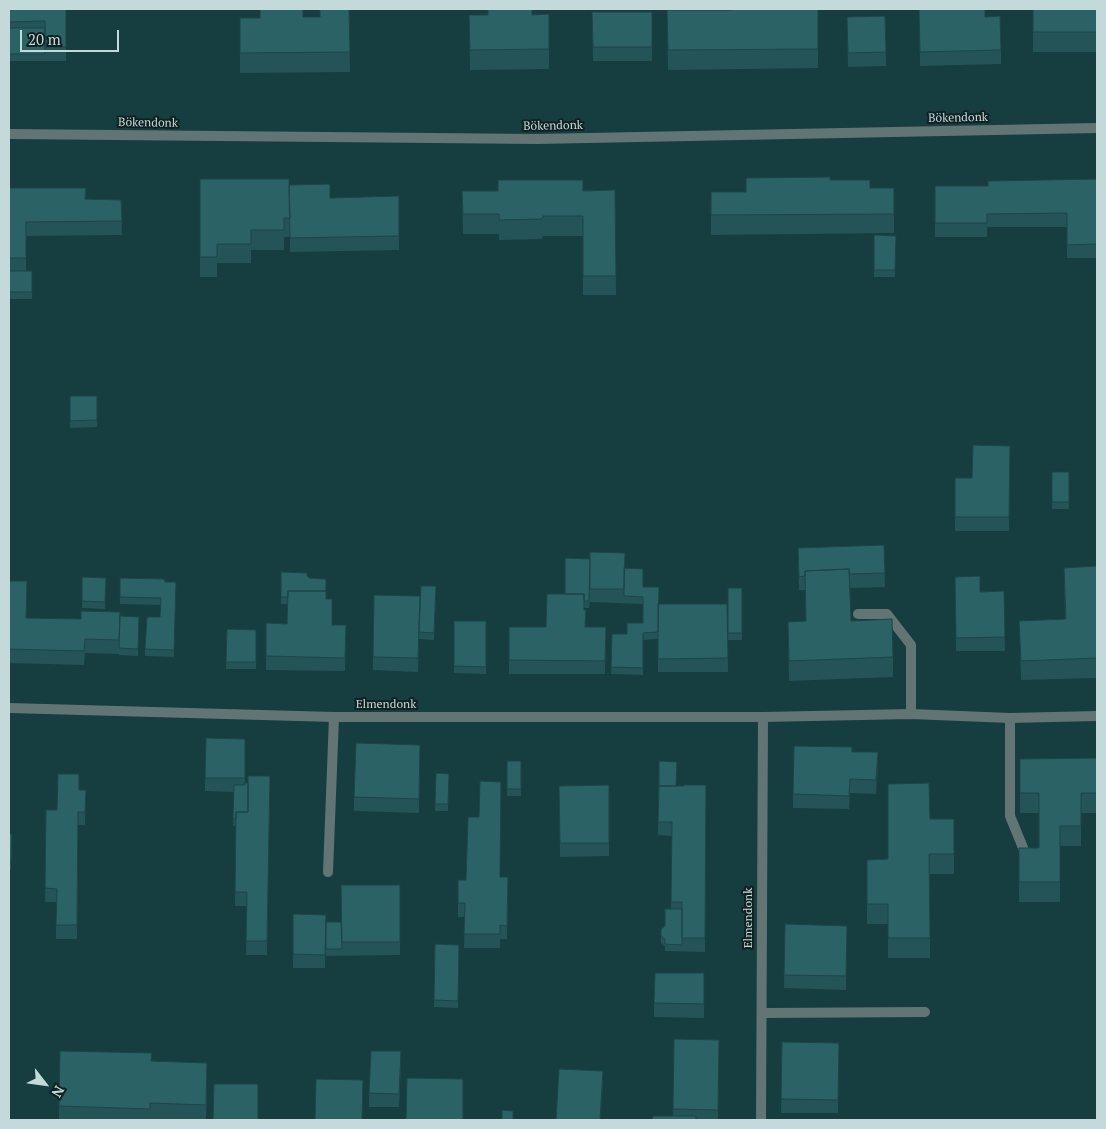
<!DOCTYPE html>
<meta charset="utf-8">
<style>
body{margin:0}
#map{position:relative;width:1106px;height:1129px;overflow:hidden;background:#163d40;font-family:"PT Serif",serif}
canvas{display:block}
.frame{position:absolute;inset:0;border:10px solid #c4d9da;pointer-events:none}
.north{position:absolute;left:20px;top:1059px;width:50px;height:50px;-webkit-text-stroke:4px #112122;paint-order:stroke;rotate:120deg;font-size:14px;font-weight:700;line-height:20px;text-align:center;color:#c4d9da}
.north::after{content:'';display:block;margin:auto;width:18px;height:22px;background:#c4d9da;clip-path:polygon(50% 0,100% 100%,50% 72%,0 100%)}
.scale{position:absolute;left:20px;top:30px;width:99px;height:22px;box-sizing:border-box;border:2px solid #c4d9da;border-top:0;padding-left:6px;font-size:15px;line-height:18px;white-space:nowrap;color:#c4d9da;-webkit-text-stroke:4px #112122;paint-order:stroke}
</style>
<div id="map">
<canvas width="1106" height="1129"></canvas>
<div class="frame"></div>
<div class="north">N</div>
<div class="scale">20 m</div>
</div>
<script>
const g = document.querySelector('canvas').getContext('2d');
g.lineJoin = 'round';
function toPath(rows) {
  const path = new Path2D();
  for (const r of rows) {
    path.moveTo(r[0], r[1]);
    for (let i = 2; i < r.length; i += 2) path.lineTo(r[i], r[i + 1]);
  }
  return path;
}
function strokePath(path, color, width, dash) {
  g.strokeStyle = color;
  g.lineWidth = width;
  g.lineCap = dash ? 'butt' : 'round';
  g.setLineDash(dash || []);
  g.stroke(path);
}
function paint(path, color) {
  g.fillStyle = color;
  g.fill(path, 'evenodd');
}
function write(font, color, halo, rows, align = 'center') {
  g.font = font + ' "PT Serif",serif';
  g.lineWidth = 4;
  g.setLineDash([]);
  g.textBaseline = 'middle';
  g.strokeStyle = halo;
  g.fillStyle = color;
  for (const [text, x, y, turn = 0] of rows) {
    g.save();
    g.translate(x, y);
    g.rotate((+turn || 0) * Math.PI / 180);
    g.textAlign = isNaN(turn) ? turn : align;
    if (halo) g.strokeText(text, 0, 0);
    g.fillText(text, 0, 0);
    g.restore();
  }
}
strokePath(toPath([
 [858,614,887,614,911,645,911,714],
 [1010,718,1010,816,1026,855],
 [328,872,334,717],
 [762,1013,925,1012]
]), '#637475', 10);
strokePath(toPath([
 [9,134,537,139,1097,128],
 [9,708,334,717,763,717,761,1120],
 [763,717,911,714,1010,718,1097,716]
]), '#637475', 10);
paint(toPath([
 [9,9,66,9,66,61,9,61],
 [349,9,350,72,240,73,240,18,320,17],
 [818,9,818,68,668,70,667,10],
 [919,9,985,9,985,17,1001,50,1001,64,920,66],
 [1033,9,1097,9,1097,52,1033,52],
 [592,12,652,12,652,61,593,61],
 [549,14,549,69,470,70,469,15],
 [885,16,886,66,848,67,847,17],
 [200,179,289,185,330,198,399,196,399,250,290,252,290,237,284,237,284,250,251,250,251,263,217,263,217,277,200,277],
 [1097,179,1097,258,1067,258,1067,227,987,227,987,237,935,237,935,186,988,186],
 [830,180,870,188,894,188,894,233,711,235,711,192,746,192],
 [9,188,86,199,121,200,122,235,26,236,26,271,32,271,32,299,9,299],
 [615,190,616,295,583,295,583,236,543,236,542,239,499,240,499,234,463,234,462,191],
 [874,235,896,236,895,277,874,277],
 [70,396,97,396,97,427,70,428],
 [1010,446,1009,531,955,531,955,478,972,478],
 [1052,472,1069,472,1069,509,1052,509],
 [884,545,885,587,850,588,851,621,893,657,893,677,789,681,788,622,806,621,805,590,799,590,798,548],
 [1097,566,1097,678,1021,680,1019,621,1065,619,1064,568],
 [625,568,659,604,727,604,728,672,658,672,658,639,643,640,643,675,611,674,612,634,627,634,643,623,643,604,590,602,590,599,589,608,584,608,585,627,606,627,605,674,509,674,509,627,546,627,565,594],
 [281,572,307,577,309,578,326,599,332,625,346,625,345,671,266,670,266,623,287,624,287,604,281,604],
 [82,577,106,578,105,609,82,608],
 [955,577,980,592,1004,591,1005,651,956,651],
 [120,578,165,582,176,582,174,657,145,656,145,649,160,617,160,605,120,604],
 [9,581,27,595,26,618,81,619,139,617,138,656,119,655,119,654,85,653,84,665,9,663],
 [728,588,742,588,742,640,728,640],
 [436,593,434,640,419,639,418,672,373,670,373,657,419,620],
 [454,621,486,621,486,674,454,673],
 [227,629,256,630,256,669,226,669],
 [245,739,245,783,248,783,270,776,267,955,246,955,247,906,235,906,236,826,233,826,234,792,205,791,205,778],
 [420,745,419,813,354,811,354,797],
 [852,752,878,766,876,794,850,793,849,809,793,808,793,794],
 [1097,758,1097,813,1081,813,1081,846,1060,846,1060,902,1019,902,1019,848,1039,848,1039,813,1020,813,1020,759],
 [507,761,521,761,521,796,507,796],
 [659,761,676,786,706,785,705,952,665,951,665,946,661,943,661,929,665,926,671,909,672,836,658,835],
 [436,773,449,774,448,811,435,811],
 [609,785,609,856,560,857,559,786],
 [79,790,86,790,85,825,78,825,77,939,56,939,56,902,45,902,46,810,57,810],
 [930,819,954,819,954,874,930,874,930,958,888,958,888,924,867,924,867,860,888,859],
 [9,834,12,841,11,869,9,869],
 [500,877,508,891,507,939,500,939,500,948,464,948,465,917,458,917,458,880,466,880],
 [400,885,400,955,326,956,326,930,325,968,293,968,293,914,326,922,341,922],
 [785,924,847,926,846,990,784,988],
 [435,944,459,945,458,1008,434,1007],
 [704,973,704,1018,654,1017,654,1003],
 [674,1039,719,1040,718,1120,652,1120,673,1116],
 [782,1042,839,1043,838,1113,781,1113],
 [152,1061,207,1082,206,1120,59,1120,59,1106],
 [401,1065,399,1107,369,1107,369,1093]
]), '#245458');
paint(toPath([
 [878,752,878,766,876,794,876,780],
 [603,1071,603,1085,601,1120,600,1120]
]), '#1d4547');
const building = toPath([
 [9,9,66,9,66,47,45,47,45,21,9,22,9,9],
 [260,9,303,9,303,17,320,17,320,9,349,9,350,52,240,53,240,18,260,18,260,9],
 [488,9,532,9,532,15,549,14,549,49,470,50,469,15,488,15,488,9],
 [732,9,818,9,818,49,668,50,667,10,732,10,732,9],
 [919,9,985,9,985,17,1000,16,1001,50,920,52,919,9],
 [1033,9,1097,9,1097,32,1033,32,1033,9],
 [592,12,652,12,652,47,593,47,592,12],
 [885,16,886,52,848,53,847,17,885,16],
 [9,28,45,28,45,54,9,54,9,28],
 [830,177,830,180,870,180,870,188,894,188,894,214,711,215,711,192,746,192,746,178,830,177],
 [200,179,289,179,290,218,284,218,284,230,251,230,251,244,217,244,217,257,200,257,200,179],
 [1097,179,1097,244,1067,245,1067,213,987,214,987,223,935,223,935,186,988,186,988,181,1097,179],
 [498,180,583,180,583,191,615,190,616,276,583,276,583,216,543,216,542,219,499,220,499,214,463,214,462,191,498,191,498,180],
 [330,184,330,198,399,196,399,236,290,238,289,185,330,184],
 [9,188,86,188,85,199,121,200,122,221,26,222,26,258,9,258,9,188],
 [874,235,896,236,895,270,874,270,874,235],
 [9,271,32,271,32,292,9,292,9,271],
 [70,396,97,396,97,420,70,421,70,396],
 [973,445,1010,446,1009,517,955,517,955,478,972,478,973,445],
 [1052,472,1069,472,1069,502,1052,502,1052,472],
 [884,545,885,573,849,574,849,569,805,571,805,576,799,577,798,548,884,545],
 [590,552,625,553,624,589,590,589,590,552],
 [565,558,590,559,589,601,584,601,584,594,565,594,565,558],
 [1097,566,1097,658,1021,661,1019,621,1066,619,1064,568,1097,566],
 [624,568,643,569,643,587,659,587,658,632,643,633,643,668,611,667,612,634,627,634,627,623,643,623,643,597,624,596,624,568],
 [849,569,851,621,892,619,893,657,789,661,788,622,806,621,805,571,849,569],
 [281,572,307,573,307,576,309,577,309,578,326,579,326,591,288,591,288,597,281,597,281,572],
 [980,576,980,592,1004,591,1005,637,956,638,955,577,980,576],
 [82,577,106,578,105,602,82,601,82,577],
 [120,578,164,579,165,582,176,582,174,650,145,649,147,617,160,617,161,598,120,597,120,578],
 [9,581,27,581,26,618,81,619,81,611,120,612,119,640,85,639,84,651,9,649,9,581],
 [421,586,436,586,434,633,419,632,421,586],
 [728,588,742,588,742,633,728,633,728,588],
 [288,591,326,591,326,599,332,599,332,625,346,625,345,658,266,656,266,623,287,624,288,591],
 [547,594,584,594,584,610,586,610,585,627,606,627,605,661,509,660,509,627,546,627,547,594],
 [374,595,420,596,418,658,373,657,374,595],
 [658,604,727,604,728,658,658,659,658,604],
 [120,616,139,617,138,649,119,648,120,616],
 [454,621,486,621,486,667,454,666,454,621],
 [227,629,256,630,256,662,226,662,227,629],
 [206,738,245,739,245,778,205,778,206,738],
 [356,743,420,745,419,799,354,797,356,743],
 [794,746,852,747,852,752,878,752,876,780,850,779,849,796,793,794,794,746],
 [1097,758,1097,793,1081,793,1081,826,1060,826,1060,882,1019,882,1019,848,1039,848,1039,793,1020,793,1020,759,1097,758],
 [507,761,521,761,521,789,507,789,507,761],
 [659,761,677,762,676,786,659,786,659,761],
 [436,773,449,774,448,804,435,804,436,773],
 [58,774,79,774,79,790,86,790,85,812,78,812,77,925,56,925,57,889,45,888,46,810,57,810,58,774],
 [248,776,270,776,267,941,246,941,247,892,235,892,236,812,248,812,248,776],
 [480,781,501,782,500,877,508,877,507,926,500,925,500,934,464,934,465,903,458,903,458,880,466,880,468,817,479,817,480,781],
 [245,783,248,783,248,812,236,812,236,819,233,819,234,785,245,785,245,783],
 [929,783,930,819,954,819,954,854,929,854,930,938,888,938,888,904,867,904,867,860,888,859,888,784,929,783],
 [609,785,609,843,560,843,559,786,609,785],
 [684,785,706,785,705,938,682,938,682,902,671,902,672,822,658,822,659,786,684,786,684,785],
 [9,834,12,834,11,862,9,862,9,834],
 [341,885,400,885,400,942,342,942,341,885],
 [665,909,682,909,682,945,665,944,665,939,661,936,661,929,665,926,665,909],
 [293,914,326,915,325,955,293,954,293,914],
 [326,922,341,922,342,949,326,949,326,922],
 [785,924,847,926,846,976,784,975,785,924],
 [435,944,459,945,458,1001,434,1000,435,944],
 [655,973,704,973,704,1004,654,1003,655,973],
 [674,1039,719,1040,718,1110,673,1109,674,1039],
 [782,1042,839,1043,838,1100,781,1099,782,1042],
 [60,1051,152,1053,151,1061,207,1063,206,1105,150,1103,150,1109,59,1106,60,1051],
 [371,1051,401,1051,399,1094,369,1093,371,1051],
 [559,1069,603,1071,600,1120,556,1120,559,1069],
 [407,1078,463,1079,463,1120,406,1120,407,1078],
 [316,1079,363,1080,362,1120,315,1120,316,1079],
 [214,1084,258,1084,258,1120,213,1120,214,1084],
 [502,1110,513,1111,513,1120,502,1120,502,1110],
 [653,1116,696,1116,696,1120,652,1120,653,1116]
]);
paint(building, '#2a6266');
strokePath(building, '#1d4547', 1);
write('12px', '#c4d9da', '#112122', [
 ["Bökendonk",958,118,-1],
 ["Bökendonk",148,123,1],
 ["Bökendonk",553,126,-1],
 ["Elmendonk",386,705],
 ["Elmendonk",749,918,-90]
]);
</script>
